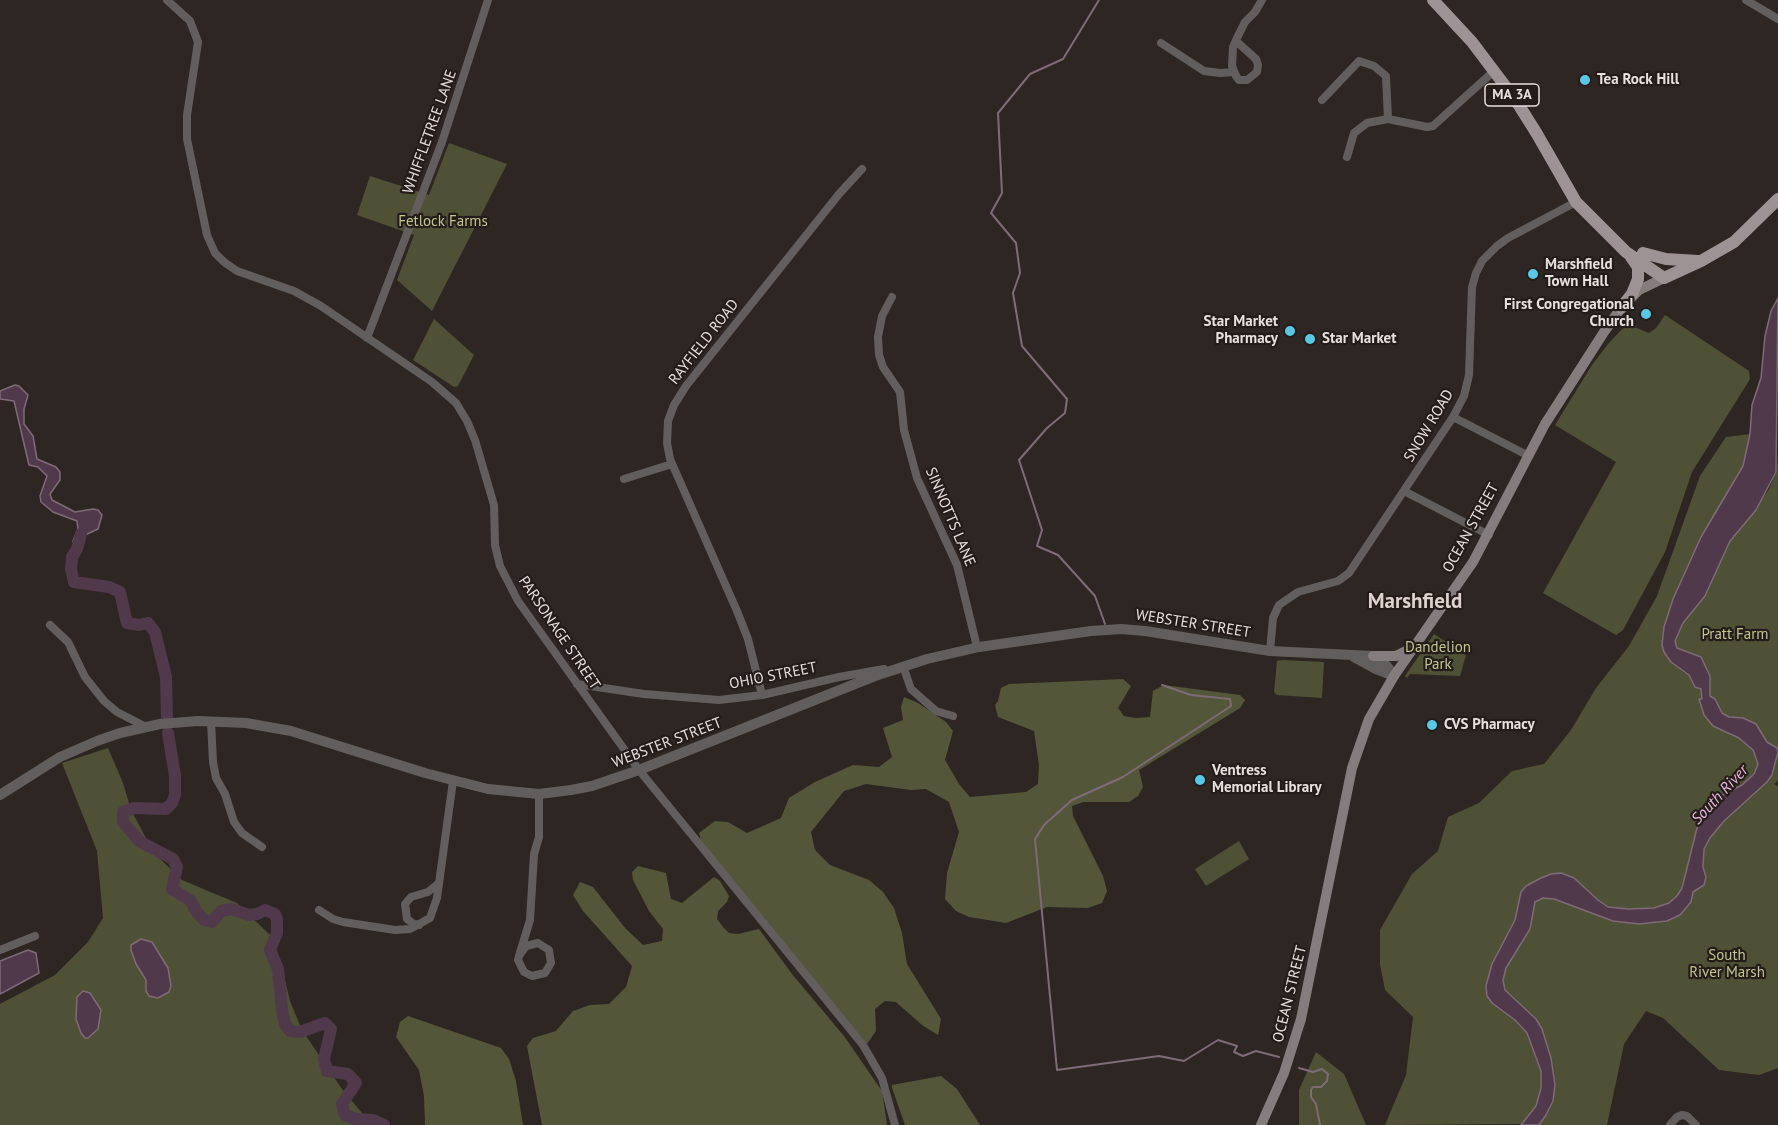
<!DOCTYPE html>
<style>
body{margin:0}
canvas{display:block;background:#2e2622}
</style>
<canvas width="1778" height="1125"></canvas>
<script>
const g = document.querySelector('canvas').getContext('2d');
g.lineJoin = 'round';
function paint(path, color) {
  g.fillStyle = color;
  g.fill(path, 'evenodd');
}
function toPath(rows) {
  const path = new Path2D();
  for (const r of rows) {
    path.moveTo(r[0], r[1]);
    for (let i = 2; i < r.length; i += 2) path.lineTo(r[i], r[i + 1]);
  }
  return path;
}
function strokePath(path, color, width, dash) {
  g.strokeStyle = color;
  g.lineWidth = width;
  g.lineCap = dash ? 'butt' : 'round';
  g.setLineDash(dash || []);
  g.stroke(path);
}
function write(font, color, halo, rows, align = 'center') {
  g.font = font + ' "PT Sans",sans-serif';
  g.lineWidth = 4.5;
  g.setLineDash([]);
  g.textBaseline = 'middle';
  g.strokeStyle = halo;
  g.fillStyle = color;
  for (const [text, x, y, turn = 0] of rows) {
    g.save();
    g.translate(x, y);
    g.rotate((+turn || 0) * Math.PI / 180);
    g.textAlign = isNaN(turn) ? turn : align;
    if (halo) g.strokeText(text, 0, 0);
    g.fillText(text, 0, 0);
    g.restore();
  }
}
paint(toPath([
 [449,143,507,164,432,311,397,280,414,235,357,215,370,176,429,195],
 [1665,315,1749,371,1750,379,1692,472,1665,552,1623,630,1616,635,1543,593,1616,462,1555,425,1592,365,1608,344,1627,324,1649,333,1656,328],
 [434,319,474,355,458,386,454,387,413,360],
 [1750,434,1743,466,1664,627,1682,671,1689,675,1694,683,1701,689,1713,726,1739,738,1753,750,1758,764,1754,774,1742,785,1721,796,1697,828,1682,889,1677,896,1669,903,1654,908,1628,909,1608,907,1598,900,1574,878,1517,910,1515,920,1492,964,1486,986,1492,1003,1515,1020,1527,1033,1541,1071,1541,1088,1536,1106,1522,1124,1385,1125,1406,1075,1413,1017,1385,990,1380,964,1380,930,1412,874,1438,851,1448,817,1479,803,1512,771,1544,764,1571,730,1596,688,1629,646,1657,596,1700,476,1726,437],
 [1778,457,1778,751,1777,748,1767,742,1755,724,1743,718,1729,717,1722,713,1715,699,1710,696,1710,684,1673,647,1683,623,1705,596,1726,541,1768,491,1777,471],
 [1434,634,1466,655,1460,676,1410,674,1407,678,1405,676],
 [1282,660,1324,662,1322,698,1277,695,1274,692,1277,661],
 [108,748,123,783,131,810,154,853,182,880,237,903,271,936,280,959,290,1001,302,1030,342,1089,372,1125,0,1125,0,1004,55,975,88,942,103,918,97,851,62,763],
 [1778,752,1778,781,1774,784,1778,786,1778,1068,1759,1075,1719,1070,1663,1018,1646,1011,1624,1044,1607,1125,1539,1125,1546,1115,1542,1029,1536,1019,1505,990,1503,980,1506,968,1530,929,1535,902,1543,898,1554,899,1613,921,1639,924,1667,921,1680,915,1691,902,1693,892,1706,877,1703,867,1704,849,1710,838,1724,821,1767,782,1772,775],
 [1239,841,1249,859,1206,886,1195,869],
 [1316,1052,1344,1074,1366,1125,1299,1125,1299,1090]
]), '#4e5135');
paint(toPath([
 [1123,679,1131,686,1118,708,1124,716,1136,718,1150,717,1153,691,1164,685,1240,695,1245,700,1240,708,1139,770,1143,787,1138,796,1129,802,1083,802,1072,806,1073,816,1103,876,1107,891,1102,903,1088,908,1047,907,1006,923,969,917,956,911,945,899,947,873,959,832,949,802,926,789,911,790,866,784,844,791,811,832,815,850,830,865,869,880,883,892,894,908,902,933,907,964,941,1019,938,1035,922,1025,896,1002,885,1001,875,1009,876,1031,867,1044,701,842,699,833,715,821,728,822,747,833,781,818,789,798,815,782,853,765,879,767,892,757,883,728,903,720,901,707,904,697,918,703,946,722,953,731,945,760,959,784,970,797,1026,792,1038,784,1039,765,1034,731,998,717,995,705,998,701,1001,688,1009,684],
 [638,866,666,873,671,899,682,903,714,877,720,881,729,896,727,902,718,911,717,919,723,927,729,933,738,934,759,929,792,974,844,1036,882,1091,887,1125,542,1125,527,1046,533,1038,556,1031,573,1011,590,1005,609,1004,626,987,632,966,583,911,573,895,580,882,593,887,625,928,643,945,662,941,663,929,649,911,633,880,632,872],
 [408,1016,501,1048,509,1059,516,1081,523,1125,425,1125,424,1096,419,1070,396,1037,400,1022],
 [941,1076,957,1089,980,1125,905,1125,892,1088,892,1085]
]), '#535639');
const water = toPath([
 [1778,298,1776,472,1756,510,1730,541,1705,596,1683,623,1675,641,1677,648,1701,657,1710,676,1710,696,1715,699,1722,713,1729,717,1743,718,1756,724,1767,742,1777,748,1778,752,1772,775,1767,782,1724,821,1710,838,1704,849,1703,867,1706,877,1704,885,1693,892,1691,902,1680,915,1667,921,1639,924,1613,921,1554,899,1543,898,1535,902,1530,929,1506,968,1503,980,1505,990,1536,1019,1542,1029,1551,1058,1555,1085,1553,1101,1546,1115,1539,1125,1521,1125,1536,1106,1541,1088,1541,1071,1527,1033,1515,1020,1492,1003,1487,996,1486,986,1492,964,1515,920,1521,892,1526,886,1541,878,1551,874,1561,873,1574,878,1598,900,1608,907,1628,909,1654,908,1669,903,1677,896,1682,888,1697,828,1721,796,1742,785,1754,774,1758,764,1753,750,1739,738,1713,726,1704,715,1699,699,1702,699,1701,689,1695,687,1689,675,1671,662,1664,652,1662,645,1664,627,1673,599,1701,537,1743,466,1750,434,1752,405,1761,378,1765,336,1771,311,1778,298],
 [15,385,19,386,28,395,24,409,24,424,33,436,37,459,56,467,60,472,60,480,50,494,52,500,75,512,93,509,98,510,102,515,98,529,85,535,77,549,73,541,78,529,77,521,53,512,41,502,40,496,47,476,38,467,29,465,14,401,0,399,0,391,15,385],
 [141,939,152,942,168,968,171,986,169,992,158,998,149,996,146,991,146,980,136,964,131,950,131,945,141,939],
 [28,950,36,953,39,973,0,994,0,961,28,950],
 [83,991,90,993,101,1010,98,1029,88,1038,85,1038,81,1033,76,1019,77,997,83,991]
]);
paint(water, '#51394c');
strokePath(water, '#7e6b78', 1.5);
strokePath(toPath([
 [1099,0,1063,59,1030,74,998,113,1002,193,991,213,1016,243,1020,273,1013,293,1022,346,1067,399,1065,413,1047,428,1019,460,1042,530,1037,546,1058,555,1095,596,1105,624],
 [1162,685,1191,695,1230,699,1231,706,1123,777,1072,800,1044,825,1035,839,1057,1070,1159,1056,1184,1061,1218,1040,1237,1046,1234,1052,1243,1056,1256,1051,1279,1057],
 [1299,1068,1313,1072,1322,1069,1328,1074,1327,1081,1321,1087,1313,1087,1311,1090,1311,1097,1316,1104,1320,1125]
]), '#7e6b78', 2);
strokePath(toPath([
 [81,534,77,549,72,557,71,569,74,582,109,587,120,592,127,623,139,625,148,623,155,632,166,677,167,717],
 [168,733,175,776,175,795,172,803,166,809,134,808,123,812,123,822,139,841,173,859,177,867,172,889,191,901,196,911,204,920,212,922,221,911,231,909,249,915,257,914,265,910,275,914,277,920,277,933,270,950,278,969,282,1011,285,1024,290,1031,300,1032,325,1023,331,1029,324,1059,327,1071,348,1074,356,1083,342,1104,345,1115,356,1119,373,1120,384,1125]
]), '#51394c', 12);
strokePath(toPath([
 [167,0,190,21,198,42,187,115,187,139,207,235,215,253,224,262,237,271,294,291,321,306,432,382,456,403,467,421,475,440,494,505,495,545,500,566,518,601,639,770,863,1045,882,1078,895,1125],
 [1746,0,1778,19],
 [1236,41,1256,59,1258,65,1257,72,1247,80,1239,80,1236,76,1232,66,1233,47,1237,38,1245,22,1255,12,1262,0],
 [1161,43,1204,71,1220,73,1234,72],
 [1322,100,1359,61,1374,66,1386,76,1388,119],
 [1347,157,1354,133,1367,123,1388,119,1427,127,1433,126,1494,71],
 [892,297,882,316,878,337,879,355,883,367,900,392,904,430,917,478,957,565,977,647],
 [367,338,442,142,488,0],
 [1453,417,1527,455],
 [624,479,672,464],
 [1404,491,1489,535],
 [50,625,68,642,85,677,104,701,117,712,146,727],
 [1270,651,1273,618,1279,605,1298,592,1338,581,1349,573,1453,417,1464,396,1469,375,1472,287,1476,273,1482,261,1497,246,1508,238,1576,202],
 [900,667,903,666,911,689,936,711,953,716],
 [577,684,644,694,719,700,762,695,839,677,884,669],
 [762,695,748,639,737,611,670,459,667,443,668,421,674,405,686,386,839,194,862,169],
 [211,721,213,762,216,778,225,794,234,822,242,833,262,847],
 [319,910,333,919,343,922,395,930,410,929,430,918,437,898,453,781],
 [419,925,414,924,407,919,405,904,411,897,428,892,439,883],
 [0,950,35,936],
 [519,956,526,946,538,943,549,950,551,963,545,973,532,976,524,972,518,960,519,956,530,920,534,854,539,837,539,794],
 [1670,1125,1677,1117,1682,1115,1687,1116,1696,1125]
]), '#635e5e', 8);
strokePath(toPath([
 [1354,657,1376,669,1394,676],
 [0,795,60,757,97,741,120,733,160,724,198,721,246,723,291,731,425,773,488,789,539,794,571,790,592,786,639,770,875,676,927,659,979,647,1091,631,1121,629,1145,631,1270,651,1373,656,1387,666,1394,676]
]), '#635e5e', 10);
strokePath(toPath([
 [1373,656,1396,656,1410,649],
 [1261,1125,1284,1073,1301,1019,1352,768,1369,719,1394,676,1473,562,1545,424,1604,332,1621,308,1639,290,1664,278]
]), '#847c7d', 10);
strokePath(toPath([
 [1433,0,1472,42,1515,99,1537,134,1576,202,1626,252,1664,278],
 [1643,253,1666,259,1698,261],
 [1664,278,1701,261,1734,242,1778,199],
 [1621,308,1632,294,1638,279,1638,267,1631,257]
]), '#9d9395', 12);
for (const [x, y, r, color] of [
 [1585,80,6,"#59c8e4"],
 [1533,274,6,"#59c8e4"],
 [1646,314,6,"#59c8e4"],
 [1290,331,6,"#59c8e4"],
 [1310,339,6,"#59c8e4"],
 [1432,725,6,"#59c8e4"],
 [1200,780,6,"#59c8e4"]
]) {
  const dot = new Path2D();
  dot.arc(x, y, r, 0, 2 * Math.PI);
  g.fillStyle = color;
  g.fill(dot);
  strokePath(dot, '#241c19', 2);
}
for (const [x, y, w] of [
 [1512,95,54]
]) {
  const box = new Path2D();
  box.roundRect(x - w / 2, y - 11, w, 22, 4.5);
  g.fillStyle = '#241c19';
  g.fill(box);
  strokePath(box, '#e6e0de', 1.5);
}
write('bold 14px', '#e6e0de', null, [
 ["MA 3A",1512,95]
]);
write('bold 15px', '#e6e0de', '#241c19', [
 ["Tea Rock Hill",1597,80],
 ["Marshfield",1545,265],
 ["Town Hall",1545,282],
 ["First Congregational",1634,305,"right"],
 ["Church",1634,322,"right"],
 ["Star Market",1278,322,"right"],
 ["Pharmacy",1278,339,"right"],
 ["Star Market",1322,339],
 ["CVS Pharmacy",1444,725],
 ["Ventress",1212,771],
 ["Memorial Library",1212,788]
], 'left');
write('15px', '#e6e0de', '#241c19', [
 ["WHIFFLETREE LANE",430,132,-70],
 ["RAYFIELD ROAD",704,342,-52],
 ["SNOW ROAD",1429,426,-59],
 ["SINNOTTS LANE",950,517,67],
 ["OCEAN STREET",1471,528,-61],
 ["WEBSTER STREET",1193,624,9],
 ["PARSONAGE STREET",559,633,56],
 ["OHIO STREET",773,676,-11],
 ["WEBSTER STREET",667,743,-21],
 ["OCEAN STREET",1290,994,-76]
]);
write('15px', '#c1c78f', '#241c19', [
 ["Fetlock Farms",443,222],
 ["Pratt Farm",1735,635],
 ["Dandelion",1438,648],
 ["Park",1438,665],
 ["South",1727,956],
 ["River Marsh",1727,973]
]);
write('italic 16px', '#e5b5da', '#241c19', [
 ["South River",1720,795,-47]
]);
write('bold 21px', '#ddd2cd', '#241c19', [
 ["Marshfield",1415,602]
]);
</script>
